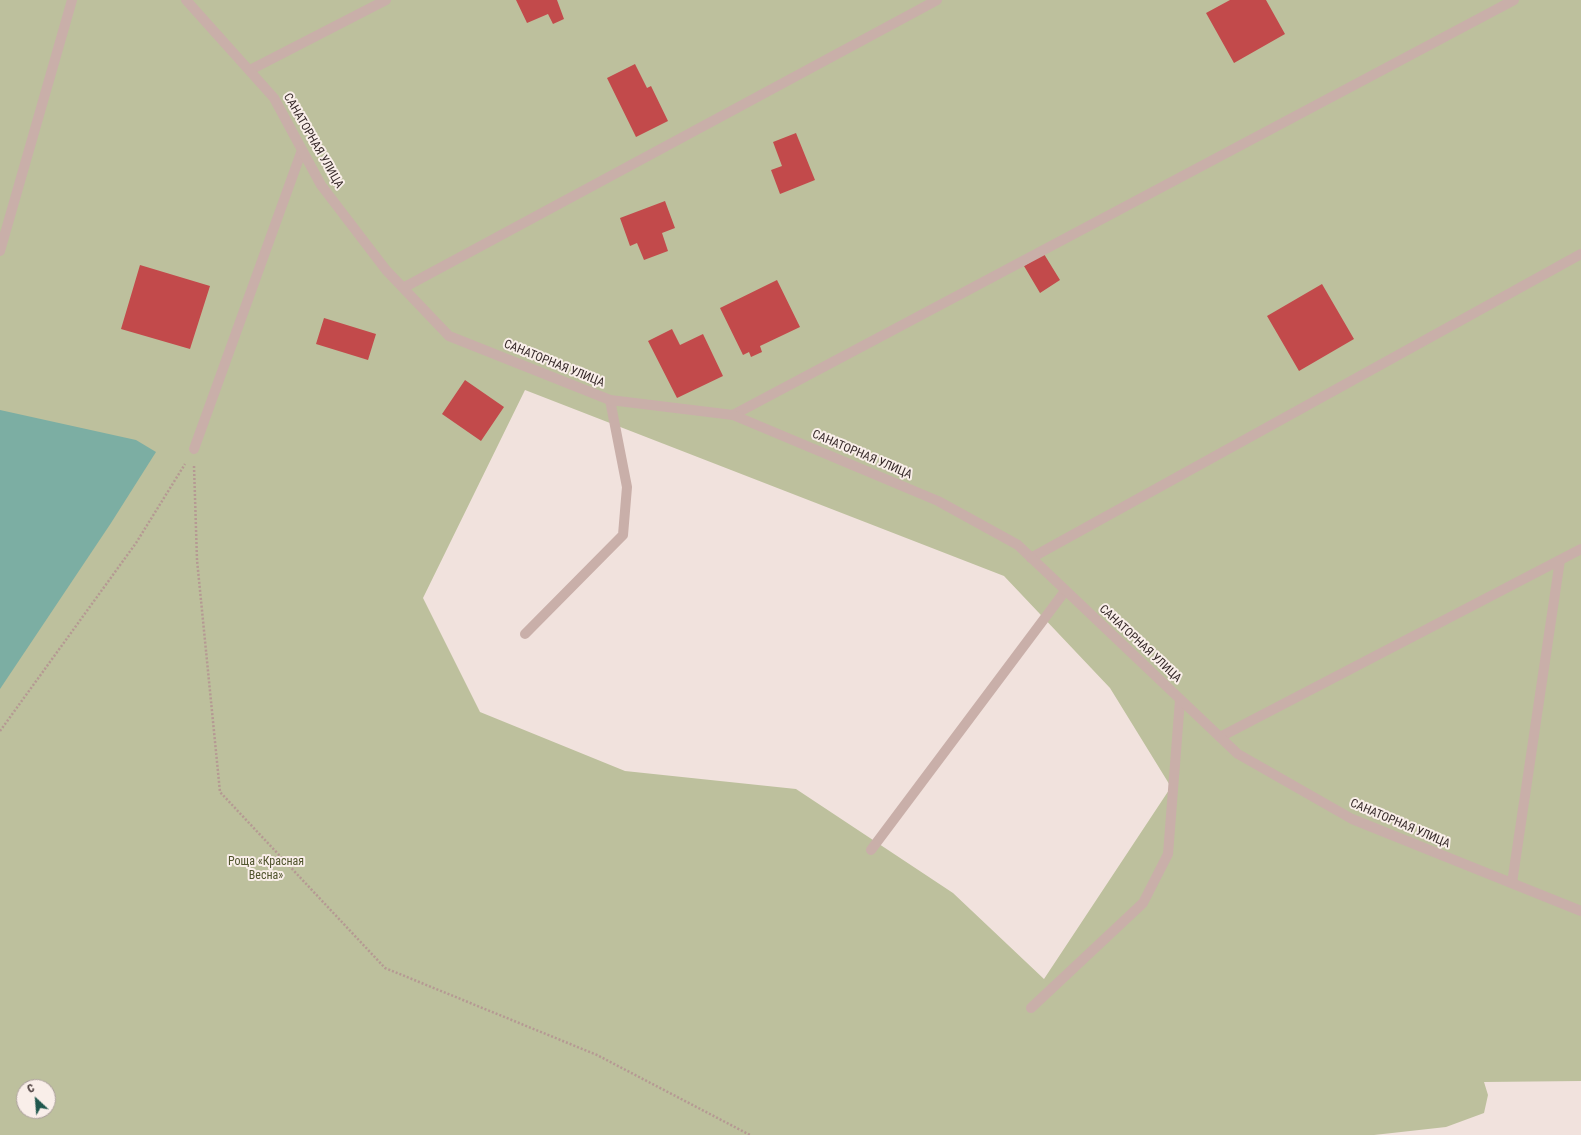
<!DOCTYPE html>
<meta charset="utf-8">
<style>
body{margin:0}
#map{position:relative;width:1581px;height:1135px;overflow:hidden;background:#f1e2dd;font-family:"Roboto Condensed",sans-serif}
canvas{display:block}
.north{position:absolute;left:16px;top:1079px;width:40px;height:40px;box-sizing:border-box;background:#f9eee9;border:1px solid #ab9f9c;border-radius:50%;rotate:334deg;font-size:11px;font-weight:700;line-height:16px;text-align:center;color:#362929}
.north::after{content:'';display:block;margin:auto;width:14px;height:18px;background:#1f574d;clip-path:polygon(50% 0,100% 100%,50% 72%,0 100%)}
</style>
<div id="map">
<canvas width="1581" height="1135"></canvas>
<div class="north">С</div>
</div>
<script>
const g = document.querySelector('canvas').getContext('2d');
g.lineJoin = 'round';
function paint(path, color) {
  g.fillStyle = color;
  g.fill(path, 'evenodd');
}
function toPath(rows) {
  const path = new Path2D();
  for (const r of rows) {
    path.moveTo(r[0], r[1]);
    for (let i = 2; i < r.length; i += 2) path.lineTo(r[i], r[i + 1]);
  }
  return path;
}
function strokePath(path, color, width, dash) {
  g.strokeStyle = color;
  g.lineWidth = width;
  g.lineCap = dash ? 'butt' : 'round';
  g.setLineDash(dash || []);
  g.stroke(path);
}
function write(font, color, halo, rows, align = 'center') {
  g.font = font + ' "Roboto Condensed",sans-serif';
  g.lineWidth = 4;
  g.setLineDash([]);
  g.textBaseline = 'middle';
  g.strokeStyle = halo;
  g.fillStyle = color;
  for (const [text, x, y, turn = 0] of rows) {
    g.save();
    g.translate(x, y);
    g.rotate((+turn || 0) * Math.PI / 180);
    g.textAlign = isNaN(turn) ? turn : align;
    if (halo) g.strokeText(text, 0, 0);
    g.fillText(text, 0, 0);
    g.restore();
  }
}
paint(toPath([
 [0,0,1581,0,1581,1081,1484,1082,1488,1095,1484,1113,1446,1127,1374,1135,0,1135],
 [525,390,1004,576,1110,688,1171,787,1044,979,953,893,796,789,625,771,480,712,423,598],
 [24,1087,48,1087,48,1111,24,1111]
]), '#bdc09d');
paint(toPath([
 [0,410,136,440,156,452,111,523,0,689]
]), '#7caea3');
paint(toPath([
 [516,0,557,0,564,19,553,24,548,14,527,23],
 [1230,0,1266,0,1285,34,1234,63,1206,13],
 [635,64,647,88,651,86,668,121,636,137,607,78],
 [796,133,815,180,780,194,771,170,782,166,773,142],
 [665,201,675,228,662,233,668,251,644,260,637,243,630,246,620,218],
 [1044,254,1060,280,1040,293,1024,266],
 [140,265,210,286,190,349,121,329],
 [777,280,800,327,760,346,762,352,751,357,749,352,743,355,720,308],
 [1322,284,1354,339,1299,371,1267,316],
 [324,318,376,334,368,360,316,344],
 [672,329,680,345,703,334,723,376,677,398,648,341],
 [465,380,504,407,481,441,442,414]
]), '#c24a4b');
strokePath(toPath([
 [194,466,197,560,220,792,385,968,597,1055,750,1135],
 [0,731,136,543,185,464]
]), '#b59993', 2.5, [2, 2]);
strokePath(toPath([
 [250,70,386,0],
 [0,251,72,0],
 [733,415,1514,0],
 [194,449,302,150],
 [1031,558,1581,254],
 [525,634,623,535,627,487,610,400],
 [1220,737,1581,549],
 [871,850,1065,591],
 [1512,883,1560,560],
 [1031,1008,1143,903,1168,854,1180,700]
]), '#c9afa9', 10);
strokePath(toPath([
 [186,0,274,98,321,185,386,270,449,336,610,400,733,415,938,501,1018,545,1238,754,1352,819,1581,911],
 [403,288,937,0]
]), '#c9afa9', 10);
write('12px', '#362929', '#f9eee9', [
 ["САНАТОРНАЯ УЛИЦА",313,141,60],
 ["САНАТОРНАЯ УЛИЦА",554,364,22],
 ["САНАТОРНАЯ УЛИЦА",862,455,23],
 ["САНАТОРНАЯ УЛИЦА",1140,644,43],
 ["САНАТОРНАЯ УЛИЦА",1400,824,23]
]);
write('12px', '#50542d', '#f9eee9', [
 ["Роща «Красная",266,862],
 ["Весна»",266,876]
]);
</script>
